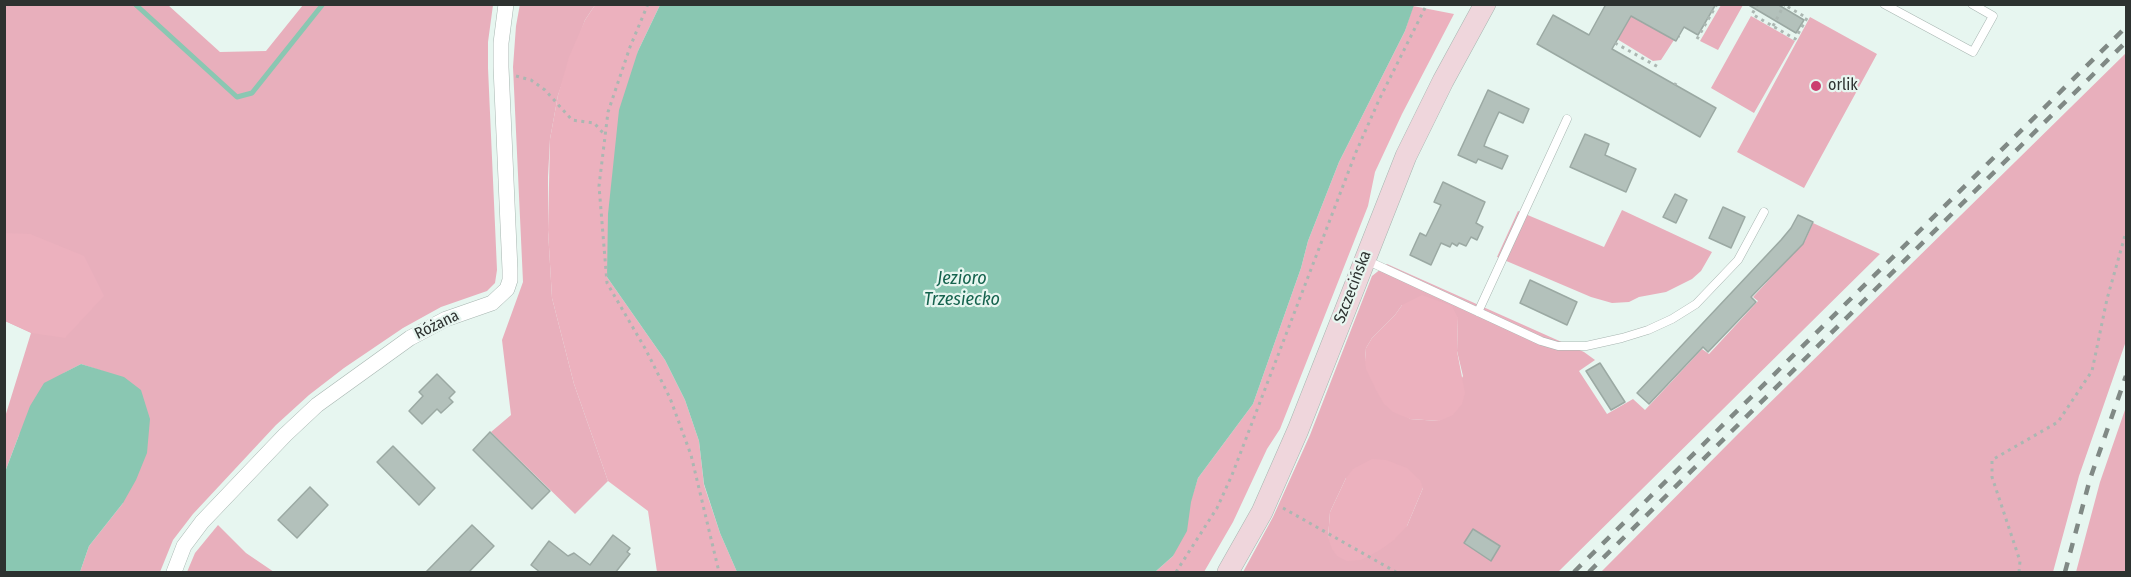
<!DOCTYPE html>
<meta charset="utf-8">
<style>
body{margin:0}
#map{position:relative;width:2131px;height:577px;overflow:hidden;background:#e7f6f0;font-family:"Fira Sans Condensed",sans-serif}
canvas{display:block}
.frame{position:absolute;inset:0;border:6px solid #2d3230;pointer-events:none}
</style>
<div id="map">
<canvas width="2131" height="577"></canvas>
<div class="frame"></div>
</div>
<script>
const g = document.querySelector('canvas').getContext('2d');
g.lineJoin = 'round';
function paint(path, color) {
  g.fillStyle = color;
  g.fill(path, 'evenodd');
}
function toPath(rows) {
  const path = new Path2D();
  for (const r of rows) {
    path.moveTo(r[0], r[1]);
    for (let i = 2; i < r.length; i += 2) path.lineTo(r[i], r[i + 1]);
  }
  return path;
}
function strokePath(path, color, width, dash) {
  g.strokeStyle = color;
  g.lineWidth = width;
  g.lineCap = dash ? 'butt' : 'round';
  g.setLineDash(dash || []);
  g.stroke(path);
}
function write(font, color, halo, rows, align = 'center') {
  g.font = font + ' "Fira Sans Condensed",sans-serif';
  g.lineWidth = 4.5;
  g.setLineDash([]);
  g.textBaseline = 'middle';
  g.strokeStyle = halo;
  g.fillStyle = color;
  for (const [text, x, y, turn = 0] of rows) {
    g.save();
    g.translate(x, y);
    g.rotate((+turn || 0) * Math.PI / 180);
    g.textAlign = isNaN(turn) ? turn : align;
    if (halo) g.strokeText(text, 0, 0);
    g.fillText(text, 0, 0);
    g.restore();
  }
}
paint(toPath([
 [520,4,595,5,585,20,558,95,550,139,548,177,548,230,552,298,574,384,608,481,575,514,491,432,511,415,502,340,523,282,513,67,516,26],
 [5,5,168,5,220,52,266,51,303,5,493,5,488,42,488,68,497,270,495,283,487,291,441,307,403,328,344,368,309,395,276,425,193,514,173,540,160,572,80,572,89,546,123,503,102,371,81,364,64,373,19,435,5,472,5,417,31,333,5,321],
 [1721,5,1743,5,1718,50,1700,41],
 [1631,16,1674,40,1661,60,1653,61,1617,39],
 [1751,16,1795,41,1754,113,1711,88],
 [1810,17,1877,54,1804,188,1737,152],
 [2126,53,2126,341,2079,476,2053,572,1601,572,1739,433],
 [1622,210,1712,252,1701,271,1692,279,1666,292,1639,297,1629,302,1612,303,1591,297,1497,257,1518,211,1604,247],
 [1813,223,1880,254,1558,572,1243,572,1273,517,1310,435,1372,276,1387,264,1584,352,1595,360,1579,371,1607,414,1633,399,1645,410,1702,349,1709,354,1758,301,1753,297,1805,241],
 [1402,305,1458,318,1457,351,1463,376,1439,421,1410,419,1365,360,1366,348,1372,338,1395,315],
 [1346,478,1423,488,1407,526,1328,538,1330,512],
 [2126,407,2126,572,2076,572,2100,482],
 [218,525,246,553,274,572,187,572,195,553]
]), '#e8afbc');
paint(toPath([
 [595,5,660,5,638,51,607,277,665,360,685,400,699,441,704,485,720,533,737,572,657,572,648,511,608,481,574,384,552,298,548,230,550,139,558,95,569,57,585,20],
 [1413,6,1454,14,1402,114,1375,172,1368,206,1280,429,1267,449,1233,522,1204,572,1155,572,1173,556,1198,478,1253,404,1301,268,1308,241,1339,162,1405,31],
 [5,233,30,234,84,256,104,296,65,338,32,333,5,321],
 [1422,295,1452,306,1458,318,1457,351,1465,393,1462,404,1453,415,1439,421,1410,419,1393,412,1384,404,1376,390,1366,369,1365,360,1366,348,1372,338,1395,315,1402,305],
 [1372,459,1386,460,1407,468,1420,480,1423,488,1407,526,1394,540,1380,550,1361,560,1347,561,1337,556,1332,549,1328,538,1330,512,1346,478,1353,469]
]), '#ecb1be');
paint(toPath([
 [660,5,660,4,1414,5,1405,31,1339,162,1308,241,1301,268,1253,404,1198,478,1191,502,1187,531,1173,556,1155,572,737,572,720,533,704,484,699,441,685,400,665,360,607,277,608,214,619,110,638,51],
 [81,364,124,377,141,390,150,419,147,453,136,480,123,503,89,546,80,572,5,572,5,472,30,406,44,383]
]), '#8ac7b2');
strokePath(toPath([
 [135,4,237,97,252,93,323,4]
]), '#8ac7b2', 5);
const building = toPath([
 [1606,4,1716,4,1698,35,1684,27,1676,41,1631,16,1612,49,1716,108,1700,137,1537,44,1553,15,1589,35,1606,4],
 [1747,4,1777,4,1804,20,1796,33,1747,4],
 [1488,90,1529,109,1523,123,1499,112,1487,138,1484,146,1508,156,1502,169,1478,159,1476,163,1458,155,1488,90],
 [1585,134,1609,144,1605,155,1636,169,1626,192,1570,167,1585,134],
 [1443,182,1485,202,1476,223,1483,227,1477,240,1471,237,1466,246,1459,243,1457,246,1452,243,1450,247,1441,243,1431,265,1410,255,1420,233,1426,236,1441,205,1434,202,1443,182],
 [1675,194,1687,200,1676,223,1663,217,1675,194],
 [1723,207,1745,217,1731,248,1709,238,1723,207],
 [1798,215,1813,222,1803,244,1751,297,1756,302,1708,352,1703,347,1649,404,1637,393,1781,240,1791,228,1798,215],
 [1530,280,1577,302,1567,325,1520,303,1530,280],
 [1600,363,1625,402,1611,410,1586,371,1600,363],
 [437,374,455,392,449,398,453,402,441,413,437,409,422,424,409,411,423,396,419,392,437,374],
 [490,432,550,491,532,509,473,450,490,432],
 [393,446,435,488,419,505,377,462,393,446],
 [310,487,328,505,297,538,278,520,310,487],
 [472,525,494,546,468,573,425,573,472,525],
 [1473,529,1500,546,1491,561,1464,543,1473,529],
 [613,535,630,548,627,552,630,554,615,573,541,573,531,565,549,541,568,556,574,553,590,565,613,535]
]);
paint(building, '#b3c1bb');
strokePath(building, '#9ba9a3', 1.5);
const lane = toPath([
 [1884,4,1973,52,1993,16,1972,4],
 [1366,260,1541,341,1558,346,1586,346,1622,338,1648,330,1672,319,1696,304,1738,260,1764,212],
 [1478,312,1567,119]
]);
const street = toPath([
 [174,572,184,546,202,522,285,435,317,405,410,338,446,319,492,303,507,289,510,280,510,270,501,67,501,43,506,4]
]);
const secondary = toPath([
 [1228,572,1262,512,1298,430,1406,156,1443,81,1485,4]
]);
strokePath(lane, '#a7b5b0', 9);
strokePath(street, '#a7b5b0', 16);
strokePath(secondary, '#a7b5b0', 22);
strokePath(toPath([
 [648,4,630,47,608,112,599,186,607,283,646,350,670,398,691,455,719,572],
 [1758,4,1752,14,1795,39,1807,18,1783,4],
 [1773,26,1784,5],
 [1679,36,1680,36],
 [1697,39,1717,4],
 [1615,43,1660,68],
 [516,76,531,80,545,90,572,120,594,123,605,135],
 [1675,85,1676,83],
 [1283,508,1396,572],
 [1176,572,1217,508,1232,475,1356,152,1379,100,1427,4],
 [2019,572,2020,561,1992,477,1992,460,2058,422,2092,371,2107,299,2126,232]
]), '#abb7b2', 3, [3, 4.5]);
strokePath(lane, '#fff', 8);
strokePath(street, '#fff', 15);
strokePath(secondary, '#efd6dc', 21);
strokePath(toPath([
 [1574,572,2126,27],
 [1589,572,2126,42],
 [2065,572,2090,479,2126,376]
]), '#808985', 4.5, [10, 10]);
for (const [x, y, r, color] of [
 [1816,86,6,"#cb3e6f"]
]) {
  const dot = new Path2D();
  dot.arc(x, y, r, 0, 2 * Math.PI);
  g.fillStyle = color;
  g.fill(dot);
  strokePath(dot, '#e7f6f0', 2);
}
write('16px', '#2d3230', '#e7f6f0', [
 ["orlik",1828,86]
], 'left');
write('16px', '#2d3230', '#e7f6f0', [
 ["Szczecińska",1353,287,-69],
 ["Różana",437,325,-26]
]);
write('italic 18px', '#15634e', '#e7f6f0', [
 ["Jezioro",962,279],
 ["Trzesiecko",962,300]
]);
</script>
